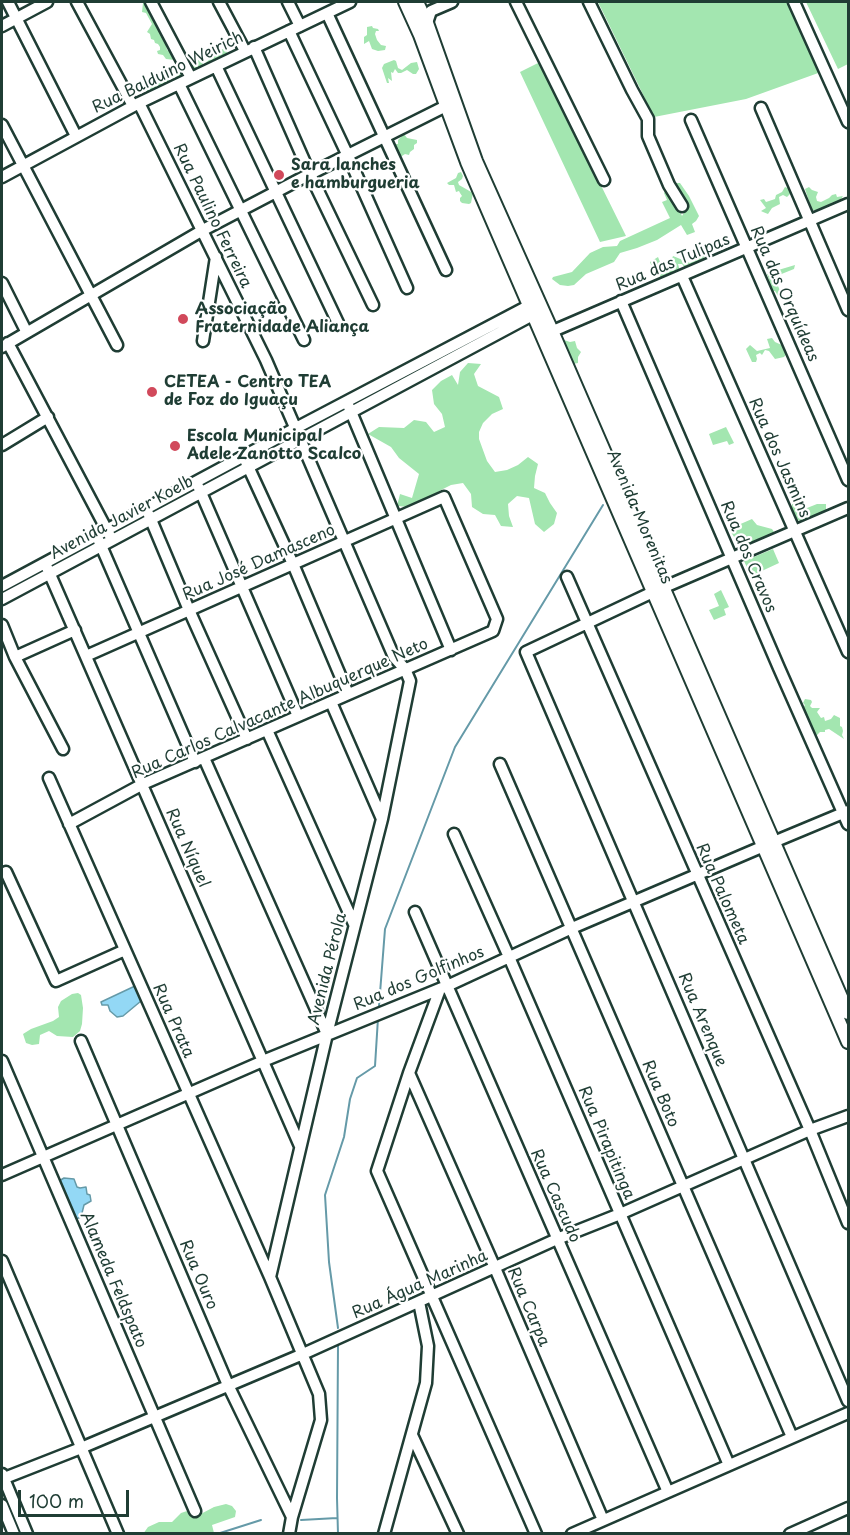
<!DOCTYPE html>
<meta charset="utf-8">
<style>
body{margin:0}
#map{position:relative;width:850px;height:1535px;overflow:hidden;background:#fff;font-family:"Playpen Sans",sans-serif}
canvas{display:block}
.frame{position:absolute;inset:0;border:3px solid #1f3d34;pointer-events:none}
.scale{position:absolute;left:18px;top:1490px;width:111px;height:27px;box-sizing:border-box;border:3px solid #1f3d34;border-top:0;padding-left:8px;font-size:18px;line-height:21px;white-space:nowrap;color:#1f3d34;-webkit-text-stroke:4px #fff;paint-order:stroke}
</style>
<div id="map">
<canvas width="850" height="1535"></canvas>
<div class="frame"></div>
<div class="scale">100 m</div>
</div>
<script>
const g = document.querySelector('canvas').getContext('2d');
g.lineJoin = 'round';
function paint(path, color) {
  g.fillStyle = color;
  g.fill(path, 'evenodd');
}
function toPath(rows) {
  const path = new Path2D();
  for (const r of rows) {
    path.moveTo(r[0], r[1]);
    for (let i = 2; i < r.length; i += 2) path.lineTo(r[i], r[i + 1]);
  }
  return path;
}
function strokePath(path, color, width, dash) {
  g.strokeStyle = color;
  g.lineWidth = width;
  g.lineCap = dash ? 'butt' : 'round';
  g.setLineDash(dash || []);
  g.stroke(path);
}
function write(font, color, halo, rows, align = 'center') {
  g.font = font + ' "Playpen Sans",sans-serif';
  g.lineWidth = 4.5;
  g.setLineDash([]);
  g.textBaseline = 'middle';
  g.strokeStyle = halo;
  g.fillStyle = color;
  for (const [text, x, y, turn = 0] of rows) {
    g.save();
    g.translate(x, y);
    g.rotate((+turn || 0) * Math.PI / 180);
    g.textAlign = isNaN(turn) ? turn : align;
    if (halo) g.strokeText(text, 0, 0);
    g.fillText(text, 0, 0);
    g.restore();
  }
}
paint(toPath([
 [141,2,145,2,148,8,148,12,155,20,159,30,167,39,168,43,166,45,167,50,174,54,185,76,148,94,147,90,152,81,163,81,158,72,164,71,165,77,169,81,174,79,180,73,175,60,166,59,163,55,158,54,157,51,160,50,160,47,158,44,155,43,154,40,151,39,150,34,147,32,152,24,146,13,142,12,143,3],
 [598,2,788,2,821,72,746,99,654,117],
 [806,2,848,2,848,64,838,69],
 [225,23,236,45,231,48,226,47,227,53,224,57,194,71,191,70,188,65,192,61,196,62,198,60,201,60,203,64,205,63,209,60,211,55,223,49,224,43,228,44,230,38,224,26],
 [372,26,373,28,378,29,379,31,376,31,375,34,377,40,381,45,386,46,385,50,378,51,372,49,369,41,364,44,364,37,367,35,367,27],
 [394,60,396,61,398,68,402,70,411,63,417,62,419,69,416,74,413,74,407,70,401,73,398,73,395,69,393,73,391,72,392,81,388,78,389,83,387,83,382,68,384,64],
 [540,62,626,236,600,242,520,72],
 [404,134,407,138,417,140,417,143,414,145,414,149,410,152,409,155,405,154,399,158,392,143,394,144,398,144,398,140],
 [461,172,463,176,462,179,458,182,459,185,473,193,471,203,469,204,462,203,460,201,460,198,462,196,460,193,459,191,456,192,454,185,449,185,447,183,456,178,458,173],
 [670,183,680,183,689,196,699,216,696,221,692,224,695,232,687,235,681,225,657,240,637,248,620,253,614,262,586,274,574,285,568,286,560,285,552,279,553,277,572,272,590,253,603,247,617,246,620,241,670,218,662,202,667,200,664,193,666,190,674,198,682,216,686,209],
 [785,187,791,189,792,192,787,197,783,195,779,197,780,204,772,208,768,214,763,212,761,211,766,208,760,200,764,199,766,202,775,199,776,195,782,192],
 [809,187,812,190,818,192,816,197,817,201,821,202,829,198,832,195,836,194,837,197,843,196,840,201,831,203,830,211,824,214,816,210,812,210,805,189],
 [708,249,709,255,704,257,702,264,686,269,682,264,678,264,680,271,668,280,660,277,658,267,652,267,650,262,658,257,660,262,665,265,670,263,673,256,690,263,698,259,698,253],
 [795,265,794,269,774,277,782,295,780,299,775,291,771,291,766,283,769,280,767,274,773,273,775,271],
 [772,338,775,342,784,346,787,353,784,357,775,359,769,351,765,350,762,355,760,353,756,355,757,359,756,362,752,362,746,349,750,345,757,351,770,348,767,339],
 [564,340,570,342,575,341,577,348,581,352,578,357,578,363,573,364,570,360,560,343],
 [468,363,481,364,474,374,478,386,499,397,503,409,492,414,483,423,479,432,479,439,487,461,495,472,507,470,518,465,528,457,538,464,535,476,534,488,545,493,550,503,557,513,554,524,544,532,535,524,529,498,517,496,508,504,509,516,513,527,501,526,495,515,483,514,472,507,471,494,463,483,451,485,441,490,431,497,409,507,397,506,400,494,412,498,419,474,399,458,391,447,368,434,379,427,404,428,414,420,426,422,434,432,445,427,442,414,434,404,432,390,441,381,452,375,458,385,460,372],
 [726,427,734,443,729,445,727,441,713,445,709,434],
 [792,504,803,505,807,508,817,504,826,504,826,510,824,513,811,519,802,521,795,520,792,510],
 [752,519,757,525,772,529,774,532,773,535,741,548,729,529],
 [773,549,779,563,751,576,744,561],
 [721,590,729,607,724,609,726,615,714,620,709,610,719,606,714,594],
 [805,699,811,700,812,702,810,706,812,708,820,708,817,712,821,718,824,717,825,721,831,719,834,715,840,718,840,726,842,727,843,731,842,735,844,739,829,729,825,730,825,732,820,732,817,735,815,735,811,732,810,725,808,722,804,718,802,709,805,705,803,703],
 [78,993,81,995,83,1008,82,1024,80,1031,73,1037,57,1036,49,1031,40,1035,39,1044,32,1045,26,1043,23,1034,31,1029,53,1021,59,1017,58,1007,61,1001,72,994],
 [226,1504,232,1506,236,1511,235,1517,212,1525,214,1533,143,1534,148,1527,159,1522,172,1522,181,1513,187,1511,193,1511,197,1516,214,1507]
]), '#a3e6b0');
const water = toPath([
 [135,986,137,987,142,995,141,1001,123,1016,117,1017,110,1011,108,1005,102,1005,101,1002,135,986],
 [64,1178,74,1179,77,1187,80,1188,86,1187,87,1194,90,1195,91,1201,84,1205,81,1217,76,1219,66,1205,68,1199,60,1187,59,1181,64,1178]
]);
paint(water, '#93d8f5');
strokePath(water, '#659aa8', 1.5);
strokePath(toPath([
 [379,1006,385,929,455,747,603,505],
 [338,1328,329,1262,325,1195,344,1137,350,1099,357,1078,375,1066,378,1018],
 [301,1520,337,1518],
 [217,1534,261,1520],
 [338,1534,337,1498,338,1345]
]), '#659aa8', 2);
const minor = toPath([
 [8,2,76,136],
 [77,2,133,106],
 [151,2,191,78],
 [219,2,245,51],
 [288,2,300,26],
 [516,2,604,180],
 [589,2,632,90,648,119,648,136,669,185,682,206],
 [794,2,848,122],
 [327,13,446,270],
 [427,23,431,11,452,2],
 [2,26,47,2],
 [289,31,348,156,407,288],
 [254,47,310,174,373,305],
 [216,66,338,323],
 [179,84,304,340],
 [139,103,266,360,394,657,405,669,410,681,382,819,327,1034,270,1277],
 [761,108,848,310],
 [691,120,848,480],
 [2,125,117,345],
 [2,177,139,103,350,2],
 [682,276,848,652],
 [2,283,26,331],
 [621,301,779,668,848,824],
 [546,334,848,204],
 [203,341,216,257],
 [8,343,110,536],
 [2,347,203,230,310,174,452,103],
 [349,407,451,650],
 [2,445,48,417],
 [246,462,293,564,348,694],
 [199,488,298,716],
 [848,508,653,592,526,652,848,1401],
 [149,515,189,610,247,739],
 [99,541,195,762],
 [45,563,300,1146],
 [567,577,810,1130,848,1223],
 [2,586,296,428,536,302],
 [2,599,540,311],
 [2,625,15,657,63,749],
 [15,657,75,630],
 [331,702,382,819],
 [267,730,354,924],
 [204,758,327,1034],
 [500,764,792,1437],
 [49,778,270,1277,319,1394,321,1420,292,1517,289,1534],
 [69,824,143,784,493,631,497,619,444,497,86,656],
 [454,834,509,957,729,1465],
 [6,872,56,981,125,950],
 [415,912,668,1492],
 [440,989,409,1073,377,1171,536,1534],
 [81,1041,228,1385,292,1517],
 [2,1061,195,1511],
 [409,1073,495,1268,603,1520],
 [2,1175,263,1061,447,986,572,928,764,846,848,811],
 [2,1261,118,1534],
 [412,1435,458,1534],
 [2,1474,27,1534],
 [2,1479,81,1448,303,1354,557,1239,620,1214,810,1130,848,1116],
 [2,1505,14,1534],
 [384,1534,426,1383,428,1346,419,1302],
 [572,1534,848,1413],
 [790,1534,848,1508]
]);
const major = toPath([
 [405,2,420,35,467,162,848,1042],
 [417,2,427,23,476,161,552,331,848,1013]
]);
strokePath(minor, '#1f3d34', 15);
strokePath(major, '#1f3d34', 16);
strokePath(minor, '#fff', 10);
strokePath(major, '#fff', 12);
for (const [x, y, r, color] of [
 [279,175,6,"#d1495b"],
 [183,319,6,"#d1495b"],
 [152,392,6,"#d1495b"],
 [175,446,6,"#d1495b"]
]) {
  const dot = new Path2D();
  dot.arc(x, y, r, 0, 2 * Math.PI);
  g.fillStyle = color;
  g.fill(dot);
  strokePath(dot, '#fff', 2);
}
write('16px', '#1f3d34', '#fff', [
 ["Rua Balduino Weirich",168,73,-26],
 ["Rua Paulino Ferreira",212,216,64],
 ["Rua das Tulipas",673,263,-23],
 ["Rua das Orquídeas",784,294,66],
 ["Rua dos Jasmins",779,458,66],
 ["Avenida Morenitas",639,517,67],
 ["Avenida Javier Koelb",122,518,-28],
 ["Rua dos Cravos",748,557,67],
 ["Rua José Damasceno",259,563,-24],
 ["Rua Carlos Calvacante Albuquerque Neto",280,709,-24],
 ["Rua Níquel",187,848,66],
 ["Rua Palometa",722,894,66],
 ["Avenida Pérola",328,969,-76],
 ["Rua dos Golfinhos",419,979,-23],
 ["Rua Arenque",702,1020,67],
 ["Rua Prata",173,1021,66],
 ["Rua Boto",660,1094,67],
 ["Rua Pirapitinga",606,1143,67],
 ["Rua Cascudo",555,1196,66],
 ["Rua Ouro",198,1275,67],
 ["Alameda Feldspato",113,1280,67],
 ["Rua Água Marinha",420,1285,-24],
 ["Rua Carpa",528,1307,67]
]);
write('bold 16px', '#1f3d34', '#fff', [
 ["Sara lanches",291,166],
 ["e hamburgueria",291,184],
 ["Associação",195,310],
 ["Fraternidade Aliança",195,328],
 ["CETEA - Centro TEA",164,383],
 ["de Foz do Iguaçu",164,401],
 ["Escola Municipal",187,437],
 ["Adele Zanotto Scalco",187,455]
], 'left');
</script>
